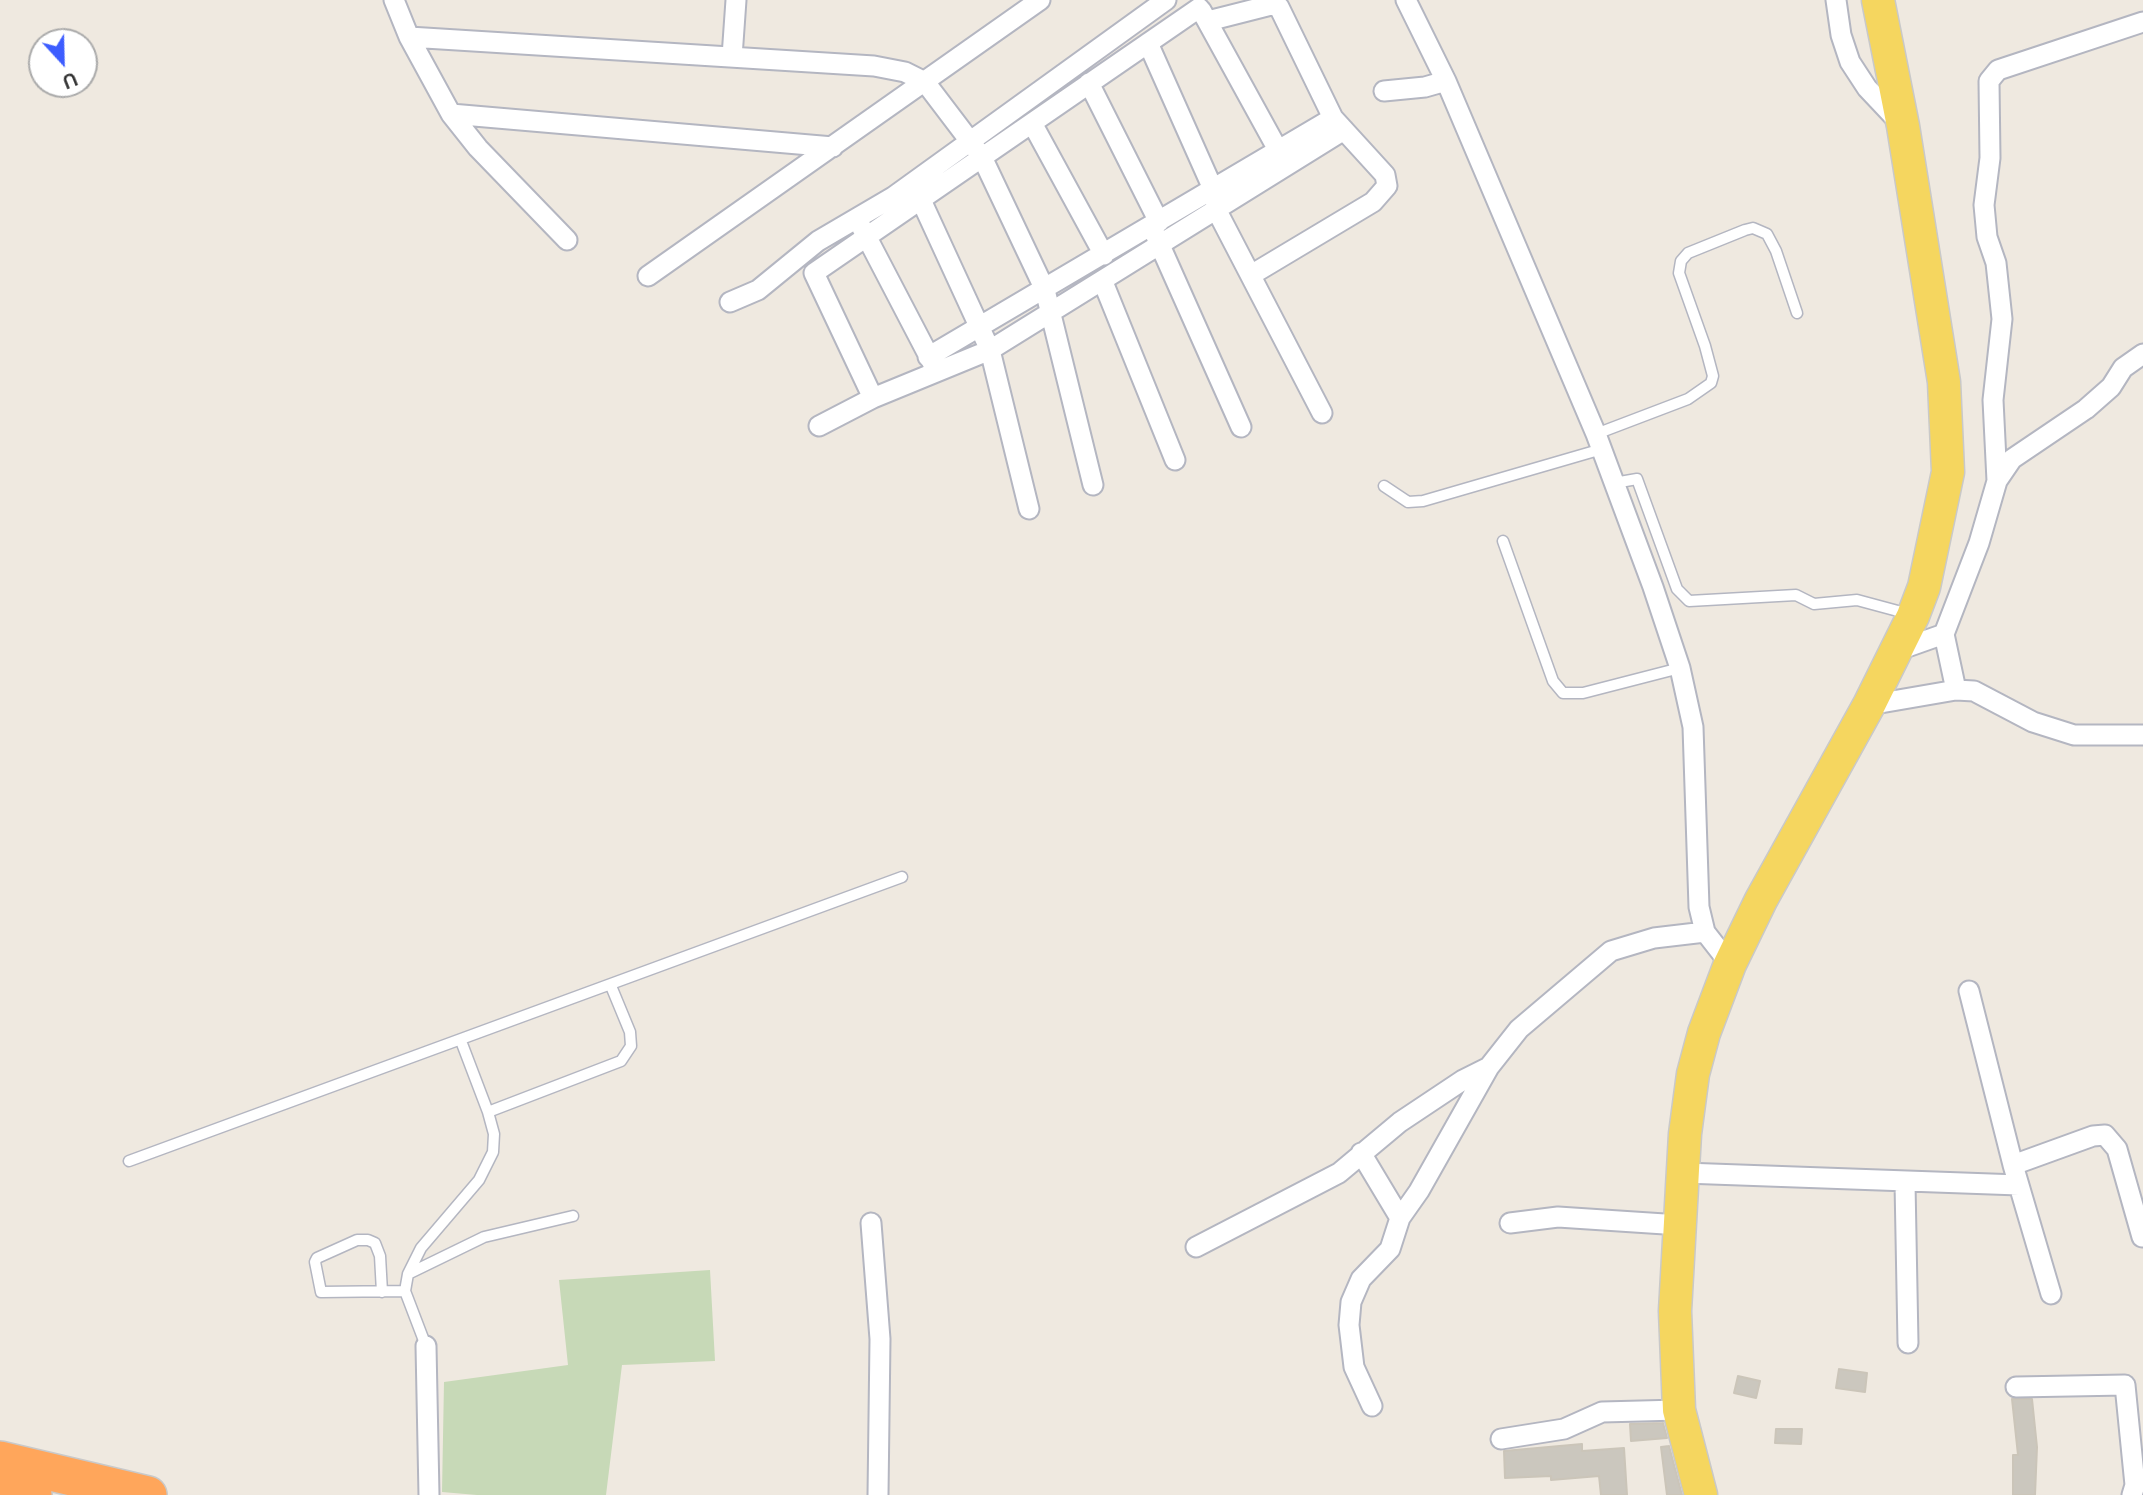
<!DOCTYPE html>
<style>
body{margin:0}
#map{position:relative;width:2143px;height:1495px;overflow:hidden;background:#efe9e0;font-family:Lato,sans-serif}
canvas{display:block}
.north{position:absolute;left:28px;top:28px;width:70px;height:70px;box-sizing:border-box;background:#fff;border:2px solid #ababab;border-radius:50%;rotate:158deg;font-size:19px;font-weight:700;line-height:28px;text-align:center;color:#2e2e2e}
.north::after{content:'';display:block;margin:auto;width:24px;height:32px;background:#3d5dff;clip-path:polygon(50% 0,100% 100%,50% 72%,0 100%)}
</style>
<div id="map">
<canvas width="2143" height="1495"></canvas>
<div class="north">U</div>
</div>
<script>
const g = document.querySelector('canvas').getContext('2d');
g.lineJoin = 'round';
function paint(path, color) {
  g.fillStyle = color;
  g.fill(path, 'evenodd');
}
function toPath(rows) {
  const path = new Path2D();
  for (const r of rows) {
    path.moveTo(r[0], r[1]);
    for (let i = 2; i < r.length; i += 2) path.lineTo(r[i], r[i + 1]);
  }
  return path;
}
function strokePath(path, color, width, dash) {
  g.strokeStyle = color;
  g.lineWidth = width;
  g.lineCap = dash ? 'butt' : 'round';
  g.setLineDash(dash || []);
  g.stroke(path);
}
paint(toPath([
 [710,1270,715,1361,622,1365,606,1495,477,1495,442,1492,444,1382,568,1365,559,1280]
]), '#c7d9b7');
const building = toPath([
 [1839,1369,1867,1373,1865,1392,1836,1388,1839,1369],
 [1738,1376,1760,1381,1756,1398,1734,1393,1738,1376],
 [2012,1399,2032,1399,2037,1447,2035,1495,2013,1495,2013,1455,2018,1455,2012,1399],
 [1663,1423,1667,1438,1631,1441,1630,1424,1663,1423],
 [1776,1429,1802,1429,1801,1444,1775,1443,1776,1429],
 [1582,1444,1582,1451,1624,1448,1627,1495,1601,1495,1599,1476,1551,1480,1551,1476,1505,1478,1504,1451,1582,1444],
 [1669,1446,1682,1495,1667,1495,1661,1447,1669,1446]
]);
paint(building, '#cbc7be');
strokePath(building, '#cbc5b9', 2);
const lane = toPath([
 [1596,434,1688,399,1711,383,1713,376,1705,346,1679,273,1681,261,1688,253,1745,230,1753,228,1767,234,1776,251,1797,313],
 [1614,483,1637,479,1677,589,1689,601,1796,595,1814,604,1857,600,1909,614],
 [1384,486,1408,502,1423,501,1602,449],
 [1503,541,1553,681,1563,693,1583,693,1680,668],
 [488,1112,621,1061,631,1046,630,1032,611,986],
 [129,1161,902,877],
 [408,1274,484,1237,573,1216],
 [382,1292,380,1256,375,1243,368,1240,357,1240,317,1258,315,1262,321,1292,405,1291],
 [426,1346,405,1291,408,1274,421,1248,479,1180,493,1152,494,1134,488,1112,461,1041]
]);
const street = toPath([
 [394,0,409,37,451,114,478,148,567,240],
 [1406,0,1446,81,1596,434,1653,587,1680,668,1693,727,1699,907,1705,932,1730,964],
 [1836,0,1841,35,1850,62,1867,88,1900,123],
 [1201,10,1278,150],
 [1208,21,1271,5,1279,7,1333,118,1385,175,1387,186,1373,202,1251,275],
 [409,37,874,66,905,72,925,82,982,157,1045,290,1093,485],
 [1148,43,1213,189,1217,211,1322,413],
 [732,57,736,0],
 [1089,83,1159,222],
 [1384,91,1425,87,1446,81],
 [451,114,833,147],
 [1032,123,1104,255],
 [921,200,990,350,1029,509],
 [862,228,934,366],
 [1155,234,1241,427],
 [648,276,1040,0],
 [1103,282,1175,460],
 [730,302,758,290,818,241,893,197,1166,0],
 [928,357,1333,118],
 [873,398,814,273,1199,8],
 [819,426,873,398,990,350,1344,130],
 [1997,481,1993,400,2002,319,1996,263,1987,237,1984,205,1990,158,1989,81,1998,70,2143,22],
 [1944,634,1956,690],
 [1896,651,1944,634,1979,543,1997,481,2012,459,2086,409,2111,387,2123,368,2143,354],
 [1869,705,1956,690,1974,691,2033,722,2074,735,2143,735],
 [1969,991,2013,1165,2051,1294],
 [1361,1153,1400,1218,1390,1249,1361,1279,1351,1302,1349,1325,1354,1367,1372,1406],
 [2013,1165,2093,1136,2105,1135,2117,1149,2142,1237],
 [1684,1173,2019,1185],
 [1905,1183,1908,1343],
 [1400,1218,1419,1191,1489,1067],
 [871,1223,880,1339,878,1495],
 [1510,1223,1558,1217,1680,1225],
 [1196,1247,1339,1173,1400,1122,1463,1080,1489,1067,1519,1029,1611,951,1654,938,1705,932],
 [426,1346,429,1495],
 [2016,1387,2125,1385,2135,1485,2132,1495],
 [1501,1439,1564,1429,1602,1412,1679,1410]
]);
const primary = toPath([
 [1701,1495,1679,1410,1675,1311,1685,1134,1693,1074,1704,1033,1730,964,1761,900,1869,705,1913,616,1924,587,1948,472,1944,382,1903,126,1878,0]
]);
const highway = toPath([
 [0,1460,148,1495],
 [0,1487,33,1495]
]);
strokePath(lane, '#b4b6c1', 13);
strokePath(street, '#b4b6c1', 23);
strokePath(primary, '#c9c9c9', 35);
strokePath(highway, '#c9c9c9', 40);
strokePath(lane, '#fff', 10);
strokePath(street, '#fff', 19);
strokePath(primary, '#f5d65f', 32);
strokePath(highway, '#ffa65b', 37);
</script>
